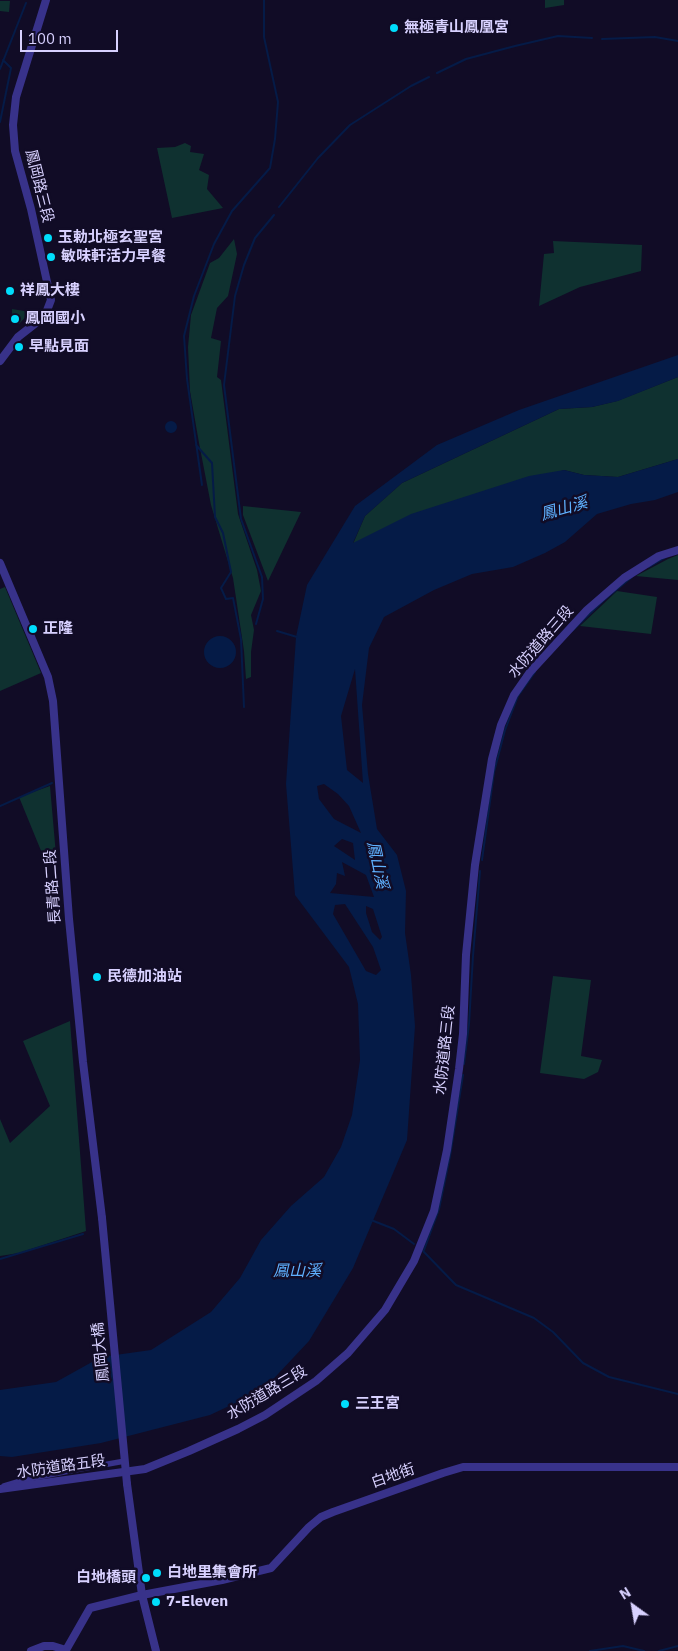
<!DOCTYPE html>
<meta charset="utf-8">
<style>
body{margin:0}
#map{position:relative;width:678px;height:1651px;overflow:hidden;background:#110c26;font-family:"IBM Plex Sans",sans-serif}
canvas{display:block}
.north{position:absolute;left:608px;top:1581px;width:50px;height:50px;-webkit-text-stroke:4px #110c26;paint-order:stroke;rotate:328deg;font-size:14px;font-weight:700;line-height:20px;text-align:center;color:#d8d1ff}
.north::after{content:'';display:block;margin:auto;width:18px;height:22px;background:#d8d1ff;clip-path:polygon(50% 0,100% 100%,50% 72%,0 100%)}
.scale{position:absolute;left:20px;top:30px;width:98px;height:22px;box-sizing:border-box;border:2px solid #d8d1ff;border-top:0;padding-left:6px;font-size:15px;line-height:18px;white-space:nowrap;color:#d8d1ff;-webkit-text-stroke:4px #110c26;paint-order:stroke}
</style>
<div id="map">
<canvas width="678" height="1651"></canvas>
<div class="north">N</div>
<div class="scale">100 m</div>
</div>
<script>
const g = document.querySelector('canvas').getContext('2d');
g.lineJoin = 'round';
function paint(path, color) {
  g.fillStyle = color;
  g.fill(path, 'evenodd');
}
function toPath(rows) {
  const path = new Path2D();
  for (const r of rows) {
    if (r.length === 3) {
      path.moveTo(r[0] + r[2], r[1]);
      path.arc(r[0], r[1], r[2], 0, 2 * Math.PI);
      continue;
    }
    path.moveTo(r[0], r[1]);
    for (let i = 2; i < r.length; i += 2) path.lineTo(r[i], r[i + 1]);
  }
  return path;
}
function strokePath(path, color, width, dash) {
  g.strokeStyle = color;
  g.lineWidth = width;
  g.lineCap = dash ? 'butt' : 'round';
  g.setLineDash(dash || []);
  g.stroke(path);
}
function write(font, color, halo, rows, align = 'center') {
  g.font = font + ' "IBM Plex Sans","Noto Sans TC",sans-serif';
  g.lineWidth = 5;
  g.setLineDash([]);
  g.textBaseline = 'middle';
  g.strokeStyle = halo;
  g.fillStyle = color;
  for (const [text, x, y, turn = 0] of rows) {
    g.save();
    g.translate(x, y);
    g.rotate((+turn || 0) * Math.PI / 180);
    g.textAlign = isNaN(turn) ? turn : align;
    if (halo) g.strokeText(text, 0, 0);
    g.fillText(text, 0, 0);
    g.restore();
  }
}
paint(toPath([
 [545,0,564,0,564,5,545,8],
 [0,1,10,1,9,12,0,11],
 [185,143,191,146,190,152,204,154,199,170,209,175,207,189,223,208,172,218,157,148,175,147],
 [234,239,237,254,228,296,217,308,211,338,221,341,217,377,221,380,238,514,257,570,261,591,251,615,254,630,251,652,251,677,246,679,244,651,233,578,211,505,199,443,190,391,188,347,191,315,210,263,219,258],
 [553,241,642,245,641,271,580,287,539,306,544,254,554,253],
 [12,309,30,312,19,324,12,322],
 [678,377,678,459,618,477,584,475,564,470,353,544,365,516,402,483,559,409,592,407,617,401],
 [243,506,301,512,268,581,243,515],
 [678,555,678,580,636,576,668,559],
 [5,587,41,673,0,691,0,589],
 [617,591,657,597,651,634,580,626],
 [50,786,56,855,44,858,19,797],
 [553,976,591,980,581,1056,602,1060,598,1072,584,1079,540,1073],
 [70,1021,86,1231,19,1253,0,1256,0,1119,10,1143,50,1106,23,1041]
]), '#0f3130');
paint(toPath([
 [678,355,678,377,618,401,592,407,559,409,402,483,365,516,353,543,411,514,529,476,564,470,584,475,618,477,678,459,678,492,655,500,631,504,597,514,565,542,545,553,513,567,472,574,434,590,384,617,369,648,362,705,368,774,377,829,397,855,406,891,405,933,411,975,415,1026,407,1140,353,1268,309,1341,263,1390,210,1415,101,1443,12,1457,0,1456,0,1390,56,1382,101,1357,151,1350,211,1312,240,1278,261,1240,291,1206,324,1177,341,1147,352,1115,360,1060,358,1004,349,967,295,895,286,784,296,637,307,585,355,506,437,445,519,410],
 [355,669,363,783,347,770,341,716],
 [324,784,338,794,349,806,361,833,334,819,319,799,317,786],
 [342,839,353,843,355,860,334,846],
 [342,862,366,875,374,897,330,893,336,884,337,873,345,876],
 [345,904,373,947,381,970,376,975,366,971,333,914,335,905],
 [366,906,373,909,382,937,380,940,372,932,366,913],
 [171,427,6],
 [220,652,16]
]), '#051b47');
strokePath(toPath([
 [602,39,655,37,678,41],
 [0,69,26,3],
 [437,73,466,59,515,46,558,36,592,38],
 [0,122,11,68,3,60],
 [279,207,318,158,350,125,411,86,429,77],
 [196,445,212,463,215,517,223,533,231,572,221,588,226,599,233,598,241,639,244,707],
 [202,485,187,379,184,336,194,296,214,244,232,211,270,168,275,139,278,102,264,37,264,0],
 [649,567,666,557],
 [256,624,263,599,262,577,241,519,224,385,235,296,244,265,255,238,274,215],
 [277,631,297,637],
 [572,631,604,600,632,577],
 [0,806,52,783],
 [482,860,494,772,505,730,518,696,535,672],
 [464,1064,469,1024,473,956,480,871],
 [371,1220,394,1229,414,1244],
 [424,1250,439,1209,450,1156,463,1075],
 [423,1251,456,1285,534,1318,553,1332,583,1363,609,1377,678,1394],
 [0,1259,83,1234],
 [590,1651,623,1646,644,1651],
 [659,1651,678,1646]
]), '#051b47', 2);
strokePath(toPath([
 [4,1486,24,1480,69,1471,125,1461]
]), '#38328a', 5.5);
strokePath(toPath([
 [0,361,18,337,41,319,46,313,51,300,31,209,15,151,13,125,16,97,46,0],
 [0,563,48,677,53,701,69,919,83,1062,102,1218],
 [127,1484,142,1595,156,1651],
 [0,1489,145,1469,189,1451,238,1429,265,1415,316,1381,348,1353,385,1310,414,1261,434,1211,447,1150,459,1069,463,1034,466,955,475,865,492,759,501,725,514,695,530,672,587,610,624,578,659,556,678,550],
 [31,1651,44,1646,53,1646,66,1650,90,1608,142,1595,222,1580,271,1568,309,1527,321,1517,333,1512,443,1473,463,1467,678,1467]
]), '#38328a', 8);
strokePath(toPath([
 [102,1218,127,1484]
]), '#38328a', 8);
for (const [x, y, r, color] of [
 [394,28,5,"#00ddfc"],
 [48,238,5,"#00ddfc"],
 [51,257,5,"#00ddfc"],
 [10,291,5,"#00ddfc"],
 [15,319,5,"#00ddfc"],
 [19,347,5,"#00ddfc"],
 [33,629,5,"#00ddfc"],
 [97,977,5,"#00ddfc"],
 [345,1404,5,"#00ddfc"],
 [157,1573,5,"#00ddfc"],
 [146,1578,5,"#00ddfc"],
 [156,1602,5,"#00ddfc"]
]) {
  const dot = new Path2D();
  dot.arc(x, y, r, 0, 2 * Math.PI);
  g.fillStyle = color;
  g.fill(dot);
  strokePath(dot, '#110c26', 2);
}
write('bold 15px', '#d8d1ff', '#110c26', [
 ["無極青山鳳凰宮",404,28],
 ["玉勅北極玄聖宮",58,238],
 ["敏味軒活力早餐",61,257],
 ["祥鳳大樓",20,291],
 ["鳳岡國小",25,319],
 ["早點見面",29,347],
 ["正隆",43,629],
 ["民德加油站",107,977],
 ["三王宮",355,1404],
 ["白地里集會所",167,1573],
 ["白地橋頭",136,1578,"right"],
 ["7-Eleven",166,1602]
], 'left');
write('15px', '#d8d1ff', '#110c26', [
 ["鳳岡路三段",39,186,76],
 ["水防道路三段",541,642,-49],
 ["長青路二段",53,887,-94],
 ["水防道路三段",445,1050,-84],
 ["鳳岡大橋",101,1352,-96],
 ["水防道路三段",267,1393,-31],
 ["水防道路五段",61,1467,-8],
 ["白地街",393,1476,-19]
]);
write('italic 16px', '#5fb1ff', '#110c26', [
 ["鳳山溪",564,509,-16],
 ["鳳山溪",377,865,78],
 ["鳳山溪",297,1271]
]);
</script>
